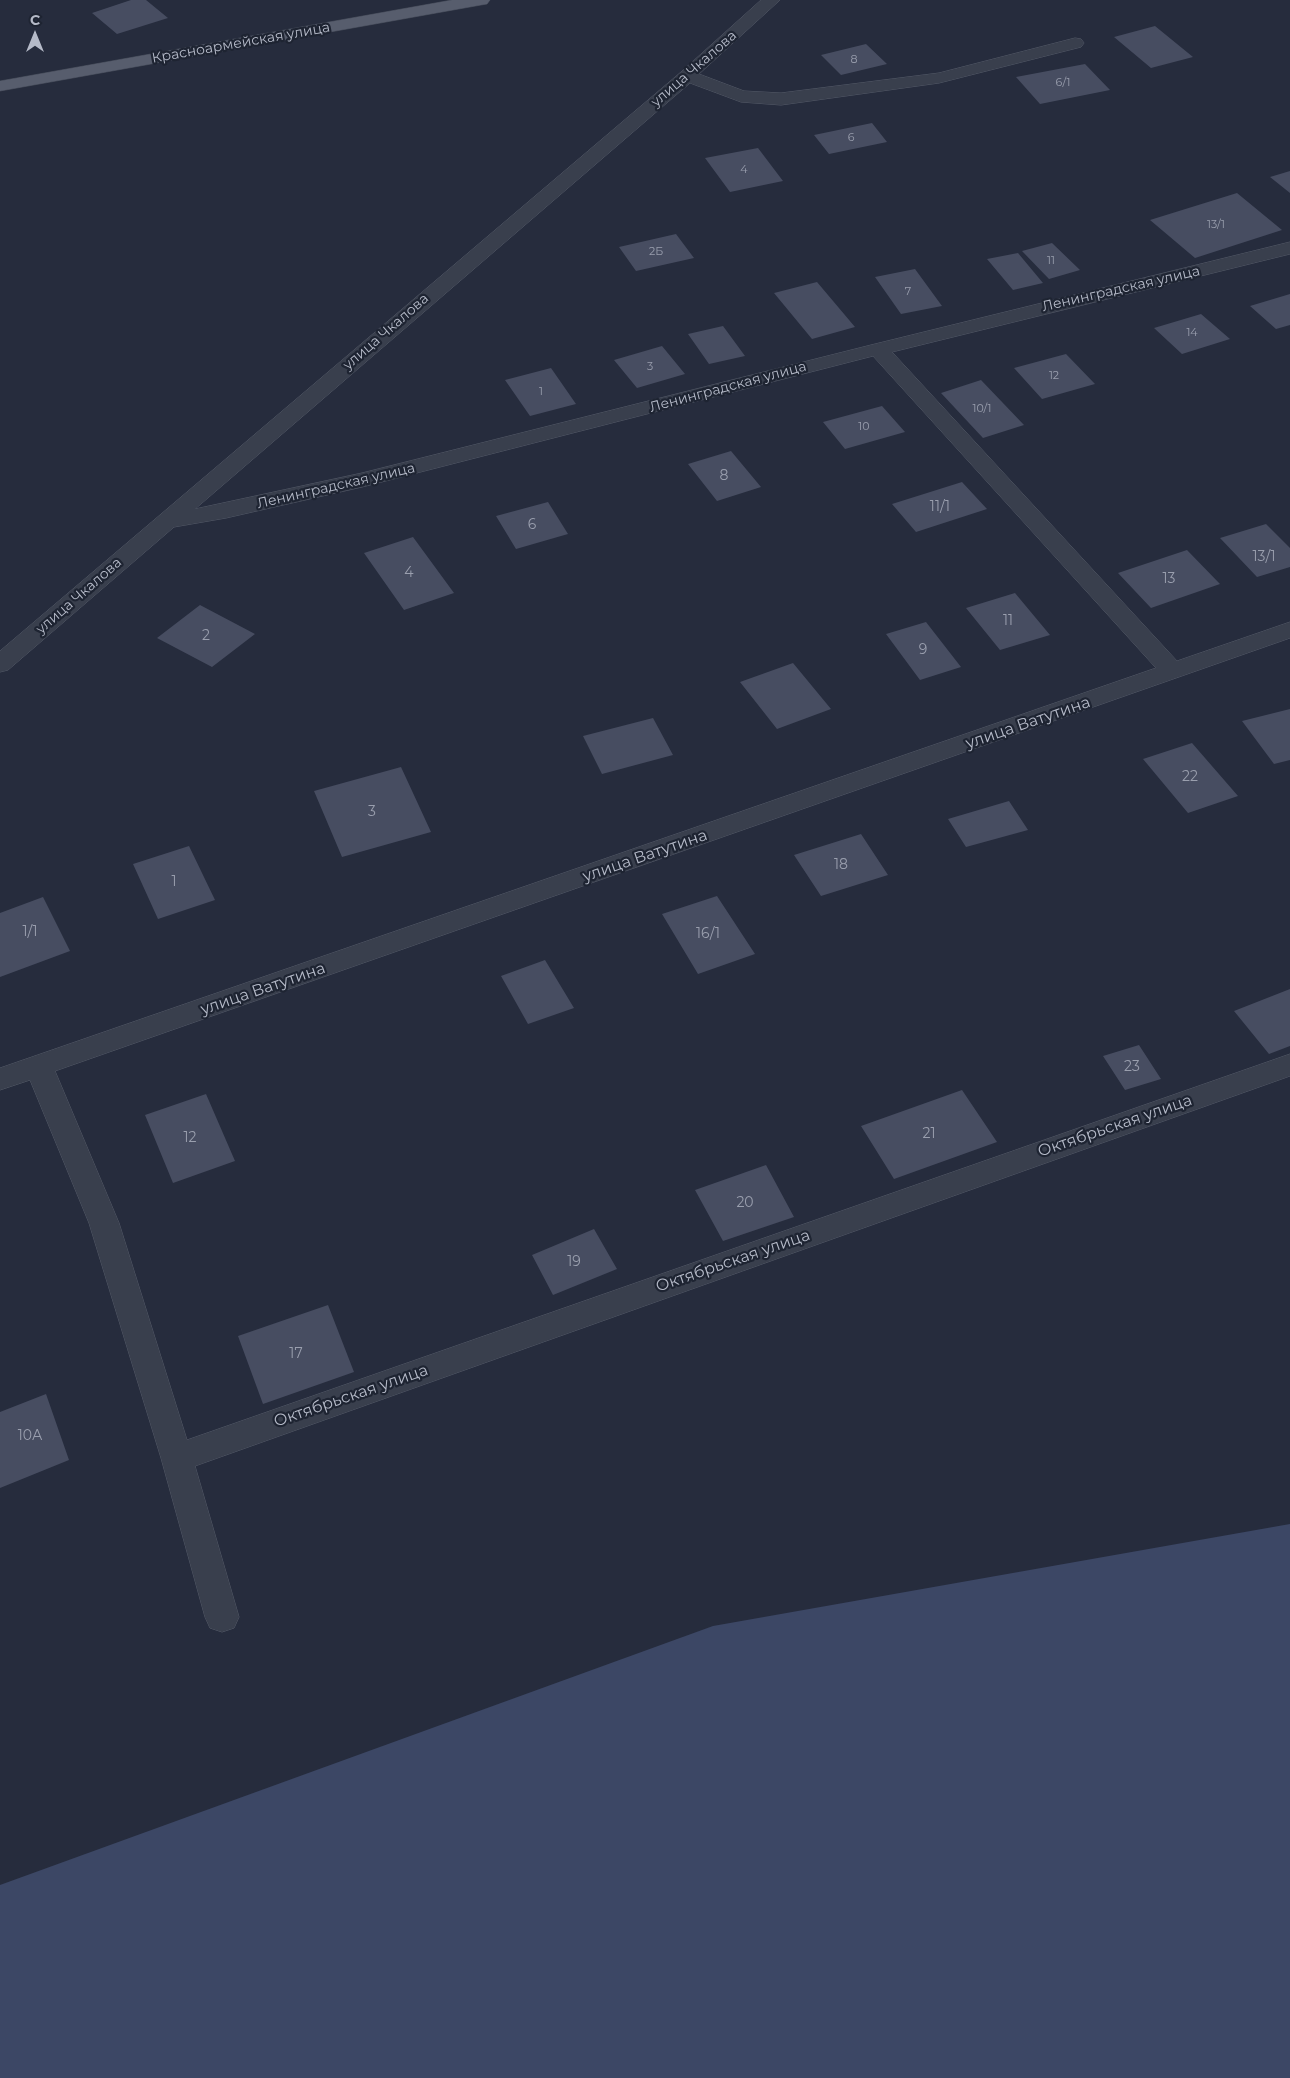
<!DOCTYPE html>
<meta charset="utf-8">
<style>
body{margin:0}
#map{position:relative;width:1290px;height:2078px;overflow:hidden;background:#262c3d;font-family:Montserrat,sans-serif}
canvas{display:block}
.north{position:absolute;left:10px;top:10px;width:50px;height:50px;-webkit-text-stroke:4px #1e2432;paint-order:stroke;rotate:0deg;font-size:14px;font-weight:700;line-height:20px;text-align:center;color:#b5bac8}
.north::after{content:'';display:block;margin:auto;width:18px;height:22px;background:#b5bac8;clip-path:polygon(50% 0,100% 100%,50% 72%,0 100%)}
</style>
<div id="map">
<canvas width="1290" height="2078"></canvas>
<div class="north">С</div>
</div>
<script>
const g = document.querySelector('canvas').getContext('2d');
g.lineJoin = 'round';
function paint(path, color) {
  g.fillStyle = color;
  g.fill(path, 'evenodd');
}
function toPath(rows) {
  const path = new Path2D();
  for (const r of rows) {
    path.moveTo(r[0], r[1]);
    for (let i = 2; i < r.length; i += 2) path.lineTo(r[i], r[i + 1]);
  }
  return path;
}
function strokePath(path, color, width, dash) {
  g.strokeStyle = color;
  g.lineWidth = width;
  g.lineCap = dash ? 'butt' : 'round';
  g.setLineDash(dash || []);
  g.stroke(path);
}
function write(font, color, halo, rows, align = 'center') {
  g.font = font + ' Montserrat,sans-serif';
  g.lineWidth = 4.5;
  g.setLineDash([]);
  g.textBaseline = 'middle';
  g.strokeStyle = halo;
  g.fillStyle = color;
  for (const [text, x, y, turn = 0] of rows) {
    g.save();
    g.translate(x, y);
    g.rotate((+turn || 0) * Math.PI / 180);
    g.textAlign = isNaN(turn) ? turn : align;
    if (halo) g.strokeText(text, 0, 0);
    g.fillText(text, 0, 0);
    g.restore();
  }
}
paint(toPath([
 [1290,1524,1290,2078,0,2078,0,1885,713,1626]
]), '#3c4765');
paint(toPath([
 [131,0,146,0,168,18,117,34,92,13],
 [1155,26,1193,57,1151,68,1114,37],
 [866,44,887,64,841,75,821,55],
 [1085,64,1110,90,1040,104,1016,77],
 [872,123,887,142,829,154,814,135],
 [758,148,783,181,730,192,705,158],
 [1290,171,1290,193,1270,177],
 [1237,193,1282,230,1195,258,1150,220],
 [676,234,694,258,636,271,619,247],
 [1052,243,1080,270,1049,279,1022,251],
 [1018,253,1043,283,1013,290,987,259],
 [915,269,942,306,901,314,875,277],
 [817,282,855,327,812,339,774,293],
 [1290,294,1290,325,1276,329,1250,306],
 [1201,314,1230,339,1182,354,1154,328],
 [723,326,745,356,709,364,688,334],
 [662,346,685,374,637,388,614,360],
 [1066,354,1095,384,1042,399,1014,368],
 [551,368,576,404,530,416,505,380],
 [981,380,1024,425,983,438,941,393],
 [882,406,905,432,845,449,823,422],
 [731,451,761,487,717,501,688,464],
 [962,482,987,509,916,532,892,504],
 [548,502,568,534,516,549,496,516],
 [1266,524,1290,548,1290,567,1257,577,1220,538],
 [413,537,454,593,404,610,364,553],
 [1187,550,1220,584,1151,608,1118,573],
 [1015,593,1050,635,1000,650,966,608],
 [200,605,255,634,212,667,157,638],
 [926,622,961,667,920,680,886,634],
 [793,663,831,709,777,729,740,682],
 [1290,709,1290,760,1274,764,1242,721],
 [653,718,673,755,602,774,583,736],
 [1192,743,1238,796,1188,813,1143,759],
 [401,767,431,832,342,857,314,791],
 [1009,801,1028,830,966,847,948,819],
 [861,834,888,875,821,896,794,855],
 [189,846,215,900,158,919,133,864],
 [717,896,755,954,698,974,662,914],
 [43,897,70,951,0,977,0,913],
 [545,960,574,1008,528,1024,501,976],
 [1290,989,1290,1046,1269,1054,1234,1011],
 [1139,1045,1161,1079,1125,1090,1103,1056],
 [962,1090,997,1142,894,1179,861,1126],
 [206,1094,235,1161,173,1183,145,1115],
 [766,1165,794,1217,723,1241,695,1190],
 [594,1229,617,1269,553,1295,532,1255],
 [328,1305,354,1372,263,1404,238,1336],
 [46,1394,69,1460,0,1488,0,1412]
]), '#474d61');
const minor = toPath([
 [761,0,780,0,699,74,744,91,781,93,939,73,1075,38,1081,39,1084,43,1081,47,939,83,781,105,741,102,690,83,195,509,362,473,871,345,1290,242,1290,254,892,352,1177,661,1290,622,1290,638,55,1071,119,1223,187,1440,1290,1054,1290,1076,195,1466,239,1617,234,1628,222,1632,210,1628,205,1617,161,1458,89,1223,30,1080,0,1090,0,1068,1156,668,873,356,362,487,226,518,174,527,8,670,0,672,0,651,681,72,761,0]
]);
const major = toPath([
 [452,0,490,0,487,4,481,5,0,91,0,81,452,0]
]);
strokePath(minor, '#545a68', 1);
strokePath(major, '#424856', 1);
paint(minor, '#393f4d');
paint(major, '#575d6d');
write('11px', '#9a9fae', null, [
 ["8",854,60],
 ["6/1",1063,83],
 ["6",851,138],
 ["4",744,170],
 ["13/1",1216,225],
 ["2Б",656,252],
 ["11",1051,261],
 ["7",908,292],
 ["14",1192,333],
 ["3",650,367],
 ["12",1054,376],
 ["1",541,392],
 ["10/1",982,409],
 ["10",864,427]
]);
write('14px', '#b5bac8', '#1e2432', [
 ["Красноармейская улица",241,43,-10],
 ["улица Чкалова",694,69,-41],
 ["Ленинградская улица",1121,289,-13],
 ["улица Чкалова",386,332,-41],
 ["Ленинградская улица",728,387,-15],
 ["Ленинградская улица",336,486,-13],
 ["улица Чкалова",79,596,-41]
]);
write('14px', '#9a9fae', null, [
 ["8",724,476],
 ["11/1",940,507],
 ["6",532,525],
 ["13/1",1264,557],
 ["4",409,573],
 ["13",1169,579],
 ["11",1008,621],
 ["2",206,636],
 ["9",923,650],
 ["22",1190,777],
 ["3",372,812],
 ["18",841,865],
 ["1",174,882],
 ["1/1",30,932],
 ["16/1",708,934],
 ["23",1132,1067],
 ["21",929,1134],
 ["12",190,1138],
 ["20",745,1203],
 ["19",574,1262],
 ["17",296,1354],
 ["10А",30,1436]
]);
write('16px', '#b5bac8', '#1e2432', [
 ["улица Ватутина",1028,723,-19],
 ["улица Ватутина",645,856,-19],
 ["улица Ватутина",263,989,-19],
 ["Октябрьская улица",1115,1126,-19],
 ["Октябрьская улица",733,1261,-19],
 ["Октябрьская улица",351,1396,-19]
]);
</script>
